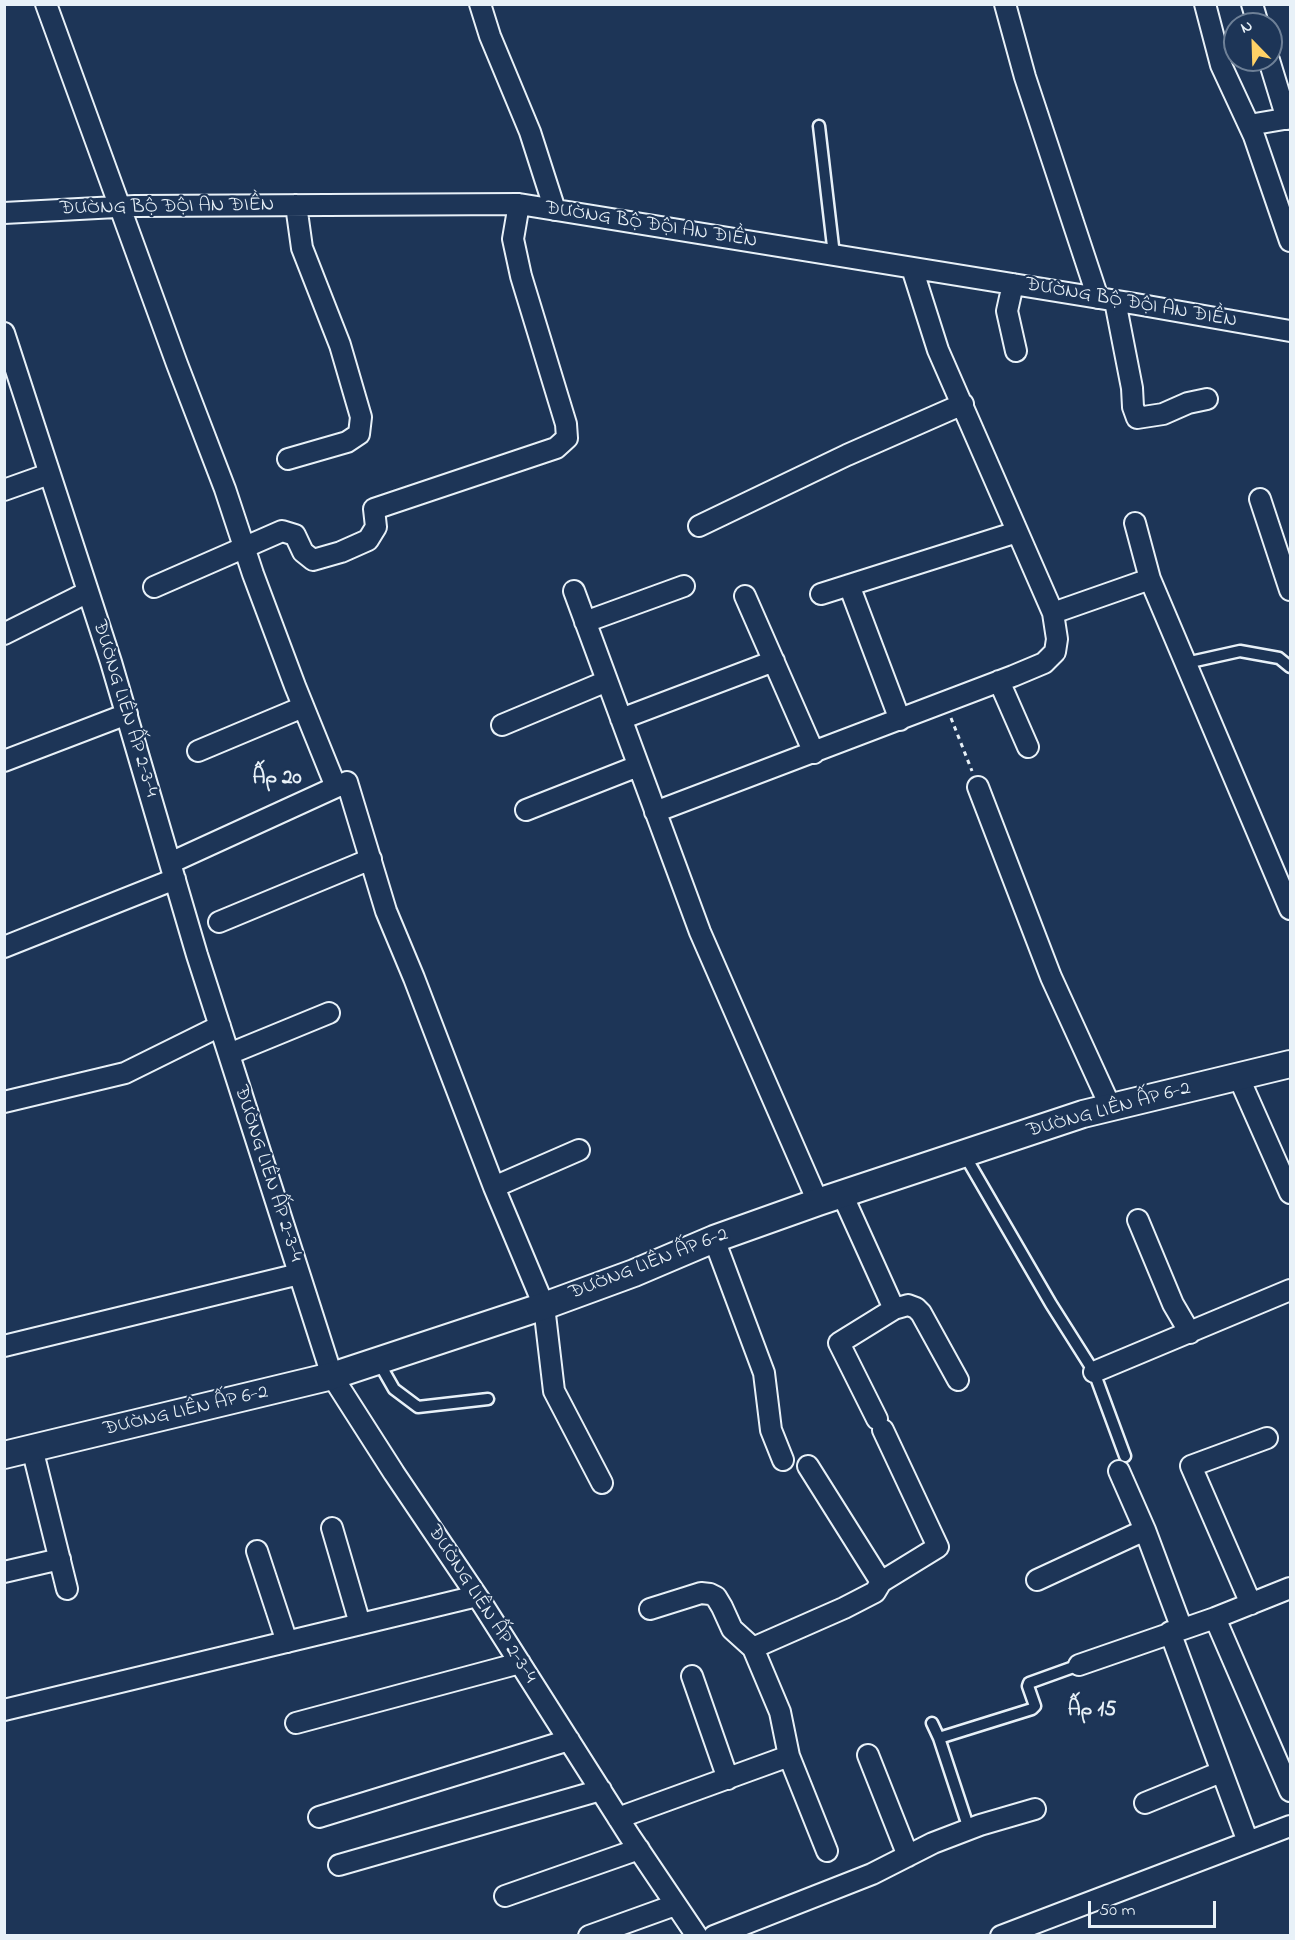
<!DOCTYPE html>
<meta charset="utf-8">
<style>
body{margin:0}
#map{position:relative;width:1295px;height:1940px;overflow:hidden;background:#1d3557;font-family:"Indie Flower",sans-serif}
canvas{display:block}
.frame{position:absolute;inset:0;border:6px solid #e8f1f8;pointer-events:none}
.north{position:absolute;left:1223px;top:12px;width:60px;height:60px;box-sizing:border-box;background:#1d3557;border:2px solid #6e8097;border-radius:50%;rotate:337deg;font-size:16px;font-weight:700;line-height:24px;text-align:center;color:#e8f1f8}
.north::after{content:'';display:block;margin:auto;width:21px;height:27px;background:#ffd166;clip-path:polygon(50% 0,100% 100%,50% 72%,0 100%)}
.scale{position:absolute;left:1088px;top:1901px;width:128px;height:27px;box-sizing:border-box;border:3px solid #e8f1f8;border-top:0;padding-left:8px;font-size:18px;line-height:21px;white-space:nowrap;color:#e8f1f8;-webkit-text-stroke:4px #1d3557;paint-order:stroke}
</style>
<div id="map">
<canvas width="1295" height="1940"></canvas>
<div class="frame"></div>
<div class="north">N</div>
<div class="scale">50 m</div>
</div>
<script>
const g = document.querySelector('canvas').getContext('2d');
g.lineJoin = 'round';
function toPath(rows) {
  const path = new Path2D();
  for (const r of rows) {
    path.moveTo(r[0], r[1]);
    for (let i = 2; i < r.length; i += 2) path.lineTo(r[i], r[i + 1]);
  }
  return path;
}
function strokePath(path, color, width, dash) {
  g.strokeStyle = color;
  g.lineWidth = width;
  g.lineCap = dash ? 'butt' : 'round';
  g.setLineDash(dash || []);
  g.stroke(path);
}
function write(font, color, halo, rows, align = 'center') {
  g.font = font + ' "Indie Flower",sans-serif';
  g.lineWidth = 4.5;
  g.setLineDash([]);
  g.textBaseline = 'middle';
  g.strokeStyle = halo;
  g.fillStyle = color;
  for (const [text, x, y, turn = 0] of rows) {
    g.save();
    g.translate(x, y);
    g.rotate((+turn || 0) * Math.PI / 180);
    g.textAlign = isNaN(turn) ? turn : align;
    if (halo) g.strokeText(text, 0, 0);
    g.fillText(text, 0, 0);
    g.restore();
  }
}
const service = toPath([
 [819,126,834,255],
 [1186,663,1240,651,1279,658,1290,667],
 [964,1154,1051,1304,1094,1372,1125,1456],
 [378,1361,394,1389,418,1407,488,1399],
 [932,1723,939,1738,969,1829],
 [939,1738,1032,1709,1035,1706,1028,1686,1029,1683,1079,1665]
]);
const minor = toPath([
 [46,4,177,364,225,489,253,574,295,686,336,787],
 [480,4,490,36,530,132,555,210],
 [1005,4,1025,77,1098,298],
 [1205,4,1221,65,1254,136,1290,241],
 [1252,4,1258,24],
 [1269,60,1287,119],
 [1249,125,1290,118],
 [4,213,135,206,519,204,1136,304,1290,331],
 [1013,284,1007,311,1016,351],
 [1115,301,1132,388,1133,407,1137,418,1163,414,1188,403,1207,399],
 [4,333,111,662,197,955,332,1376,394,1473,483,1605,629,1835,697,1936],
 [288,459,347,442,359,434,361,417,340,345,302,248,296,205],
 [4,490,49,474],
 [1260,499,1290,590],
 [1135,523,1150,579,1290,909],
 [699,526,847,455,963,404],
 [849,585,900,720],
 [154,587,282,531,295,535,303,552,313,560,341,552,368,540,376,527,374,509,556,448,567,438,566,424,521,276,513,239,519,204],
 [574,591,700,932,818,1202],
 [821,594,1017,532],
 [745,596,814,753],
 [1053,613,1150,579],
 [585,622,684,586],
 [4,634,88,592],
 [999,681,1028,747],
 [621,719,774,661],
 [502,725,607,681],
 [198,751,303,707],
 [4,761,127,714],
 [978,787,1051,977,1111,1108],
 [526,810,638,766],
 [655,812,1013,676,1044,663,1055,652,1057,639,1053,613,938,350,912,268],
 [170,863,347,782,386,911,414,978,494,1187,544,1306,554,1391,602,1483],
 [219,922,371,859],
 [4,947,175,879],
 [229,1054,329,1013],
 [1239,1078,1290,1193],
 [4,1102,125,1073,220,1026],
 [494,1187,579,1150],
 [842,1194,894,1309],
 [1138,1220,1173,1304,1190,1333],
 [714,1239,764,1373,771,1430,783,1460],
 [4,1346,299,1274],
 [1094,1372,1290,1290],
 [877,1419,839,1343,894,1309,908,1305,916,1308,921,1313,958,1380],
 [32,1448,67,1589],
 [808,1466,881,1582],
 [1119,1471,1145,1530],
 [332,1528,360,1624],
 [257,1551,287,1642],
 [4,1572,60,1559],
 [1037,1580,1145,1530,1182,1629],
 [1251,1604,1191,1466,1267,1438],
 [650,1609,701,1593,710,1594,716,1597,722,1607,732,1629,753,1648],
 [1215,1618,1290,1791],
 [1170,1632,1248,1842],
 [1079,1665,1215,1618,1290,1588],
 [692,1676,728,1779],
 [4,1710,477,1596],
 [296,1723,520,1663],
 [868,1755,908,1856],
 [789,1756,827,1851],
 [1145,1803,1221,1772],
 [319,1817,569,1740],
 [618,1818,789,1756,780,1712,753,1648,844,1608,875,1592,881,1582,938,1547,883,1430],
 [339,1865,601,1790],
 [505,1896,639,1849],
 [589,1936,675,1905],
 [714,1936,872,1874,933,1843,980,1825,1035,1809],
 [1001,1936,1290,1826]
]);
const tertiary = toPath([
 [4,1455,332,1376,544,1306,634,1273,714,1239,818,1202,1083,1114,1290,1064]
]);
strokePath(service, '#e8f1f8', 15);
strokePath(minor, '#e8f1f8', 24);
strokePath(tertiary, '#e8f1f8', 30);
strokePath(toPath([
 [951,718,972,771]
]), '#e8f1f8', 3, [4.5, 4.5]);
strokePath(service, '#1d3557', 10);
strokePath(minor, '#1d3557', 20);
strokePath(tertiary, '#1d3557', 26);
write('20px', '#e8f1f8', '#1d3557', [
 ["ĐƯỜNG BỘ ĐỘI AN ĐIỀN",167,208,-1],
 ["ĐƯỜNG BỘ ĐỘI AN ĐIỀN",651,226,9],
 ["ĐƯỜNG BỘ ĐỘI AN ĐIỀN",1131,304,10],
 ["ĐƯỜNG LIÊN ẤP 2-3-4",124,709,73],
 ["ĐƯỜNG LIÊN ẤP 6-2",1109,1111,-15],
 ["ĐƯỜNG LIÊN ẤP 2-3-4",267,1174,72],
 ["ĐƯỜNG LIÊN ẤP 6-2",649,1265,-21],
 ["ĐƯỜNG LIÊN ẤP 6-2",186,1412,-13],
 ["ĐƯỜNG LIÊN ẤP 2-3-4",481,1605,57]
]);
write('bold 21px', '#e8f1f8', '#1d3557', [
 ["Ấp 20",277,780],
 ["Ấp 15",1092,1712]
]);
</script>
